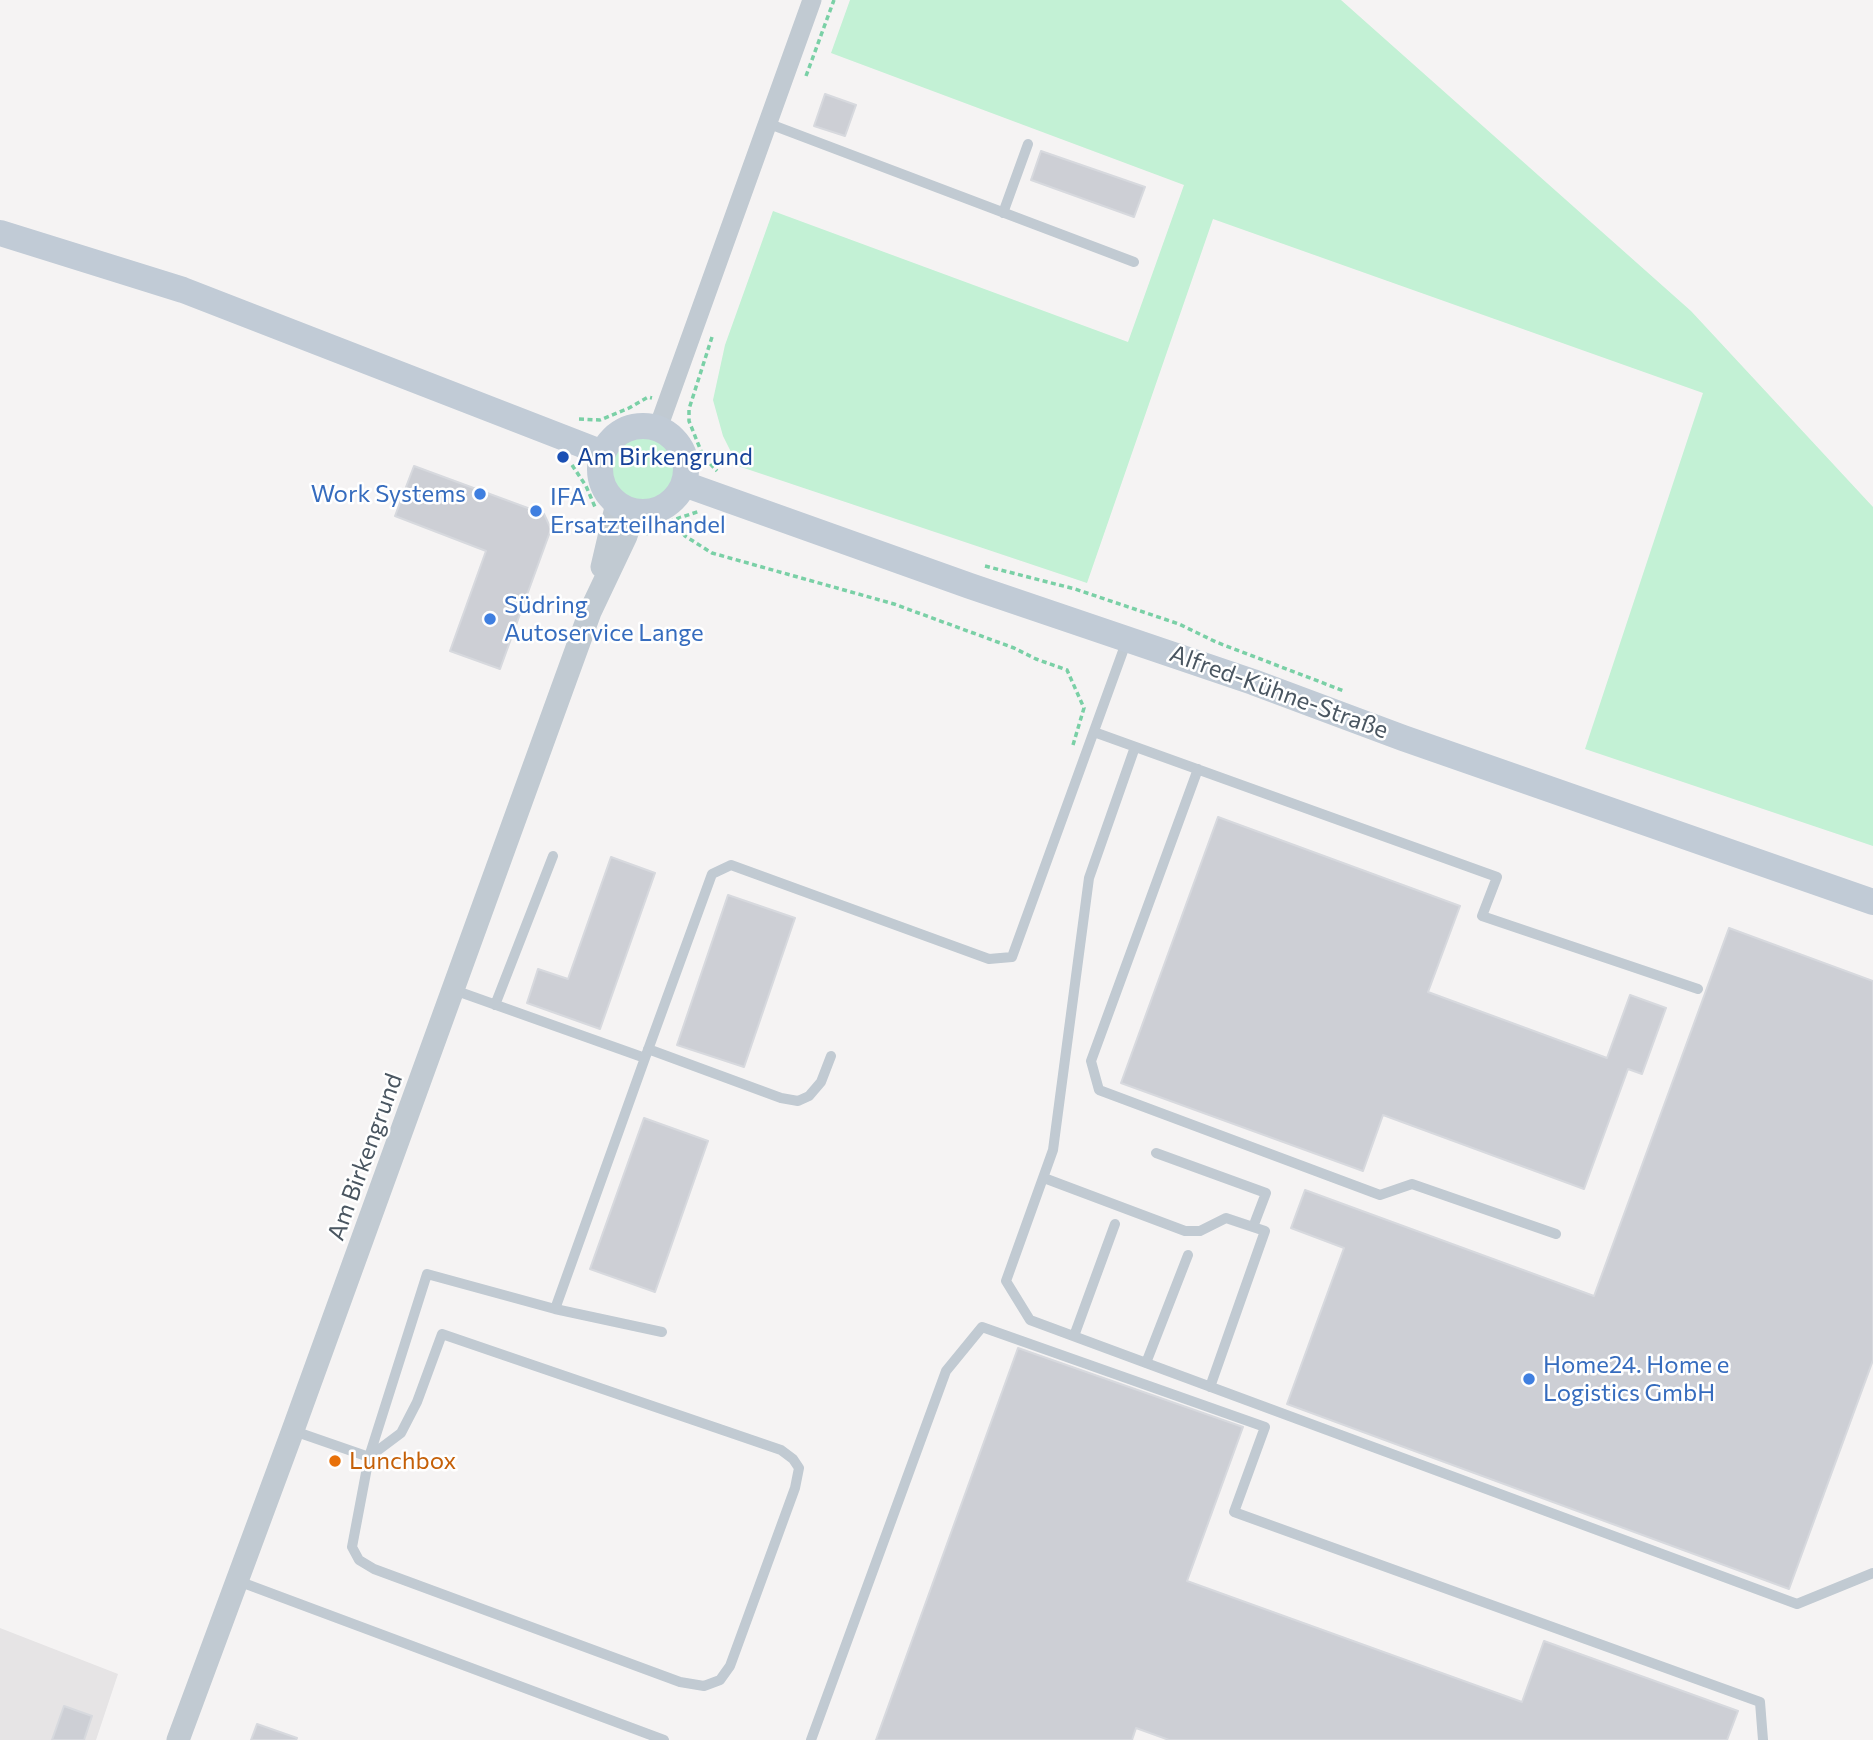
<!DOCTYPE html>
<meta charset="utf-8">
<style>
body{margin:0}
canvas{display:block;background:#f5f3f3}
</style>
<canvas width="1873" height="1740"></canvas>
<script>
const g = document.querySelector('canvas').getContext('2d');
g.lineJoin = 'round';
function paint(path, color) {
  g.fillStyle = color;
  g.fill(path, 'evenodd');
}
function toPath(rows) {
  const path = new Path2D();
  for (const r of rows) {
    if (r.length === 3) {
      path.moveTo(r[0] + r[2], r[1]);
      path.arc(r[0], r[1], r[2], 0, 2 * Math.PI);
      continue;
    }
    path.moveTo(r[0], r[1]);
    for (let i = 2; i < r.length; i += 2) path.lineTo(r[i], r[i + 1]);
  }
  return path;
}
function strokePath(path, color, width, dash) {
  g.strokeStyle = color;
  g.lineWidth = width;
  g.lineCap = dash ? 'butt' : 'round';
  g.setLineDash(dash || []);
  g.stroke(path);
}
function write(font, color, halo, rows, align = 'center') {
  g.font = font + ' Commissioner,sans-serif';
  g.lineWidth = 5;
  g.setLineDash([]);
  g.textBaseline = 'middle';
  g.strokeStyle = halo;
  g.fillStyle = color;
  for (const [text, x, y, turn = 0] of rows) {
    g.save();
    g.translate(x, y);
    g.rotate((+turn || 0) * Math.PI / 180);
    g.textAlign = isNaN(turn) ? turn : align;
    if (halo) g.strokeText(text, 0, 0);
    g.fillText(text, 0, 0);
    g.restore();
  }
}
paint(toPath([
 [0,1628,118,1674,96,1740,0,1740]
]), '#e6e4e5');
paint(toPath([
 [850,0,1341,0,1691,311,1873,507,1873,846,1585,749,1703,393,1213,219,1087,583,738,466,723,436,713,400,725,345,773,211,1128,342,1184,185,831,53],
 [642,469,34]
]), '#c3f1d5');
const building = toPath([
 [825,94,856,105,845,136,814,126,825,94],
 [1041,151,1145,187,1134,217,1031,180,1041,151],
 [414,466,544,514,551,529,500,669,450,651,486,551,395,516,414,466],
 [1218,817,1460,906,1428,992,1607,1058,1630,995,1666,1008,1642,1074,1628,1069,1584,1189,1383,1115,1363,1171,1121,1083,1218,817],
 [611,857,655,873,600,1029,527,1003,538,969,568,979,611,857],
 [728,895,795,918,744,1067,677,1045,728,895],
 [1729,928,1873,981,1873,1360,1789,1589,1287,1404,1344,1248,1291,1228,1305,1190,1594,1296,1729,928],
 [644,1118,708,1141,655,1292,590,1269,644,1118],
 [1018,1348,1243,1427,1187,1581,1522,1702,1544,1641,1738,1711,1727,1740,1169,1740,1136,1728,1132,1740,876,1740,1018,1348],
 [64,1706,92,1716,84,1740,52,1740,64,1706],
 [257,1724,297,1738,296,1740,251,1740,257,1724]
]);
paint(building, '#cdcfd5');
strokePath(building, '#d7d9de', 2);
strokePath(toPath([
 [806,76,834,0],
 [712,337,689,409,689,421,703,456,717,471],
 [579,419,600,420,629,408,648,397,652,398],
 [572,465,586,486,595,507],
 [673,520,685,536,712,553,894,604,1014,648,1036,659,1067,670,1084,708,1073,745],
 [646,534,673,520,700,511],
 [985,566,1075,589,1179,624,1216,642,1344,691]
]), '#7ad0a6', 3.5, [5, 3.5]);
strokePath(toPath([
 [767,123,1134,262],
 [1003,213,1028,144],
 [1094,732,1497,877,1482,916,1698,989],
 [1135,747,1089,878,1053,1150,1006,1281,1030,1320,1797,1604,1873,1573],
 [1198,769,1091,1061,1099,1090,1380,1195,1412,1184,1556,1234],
 [454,990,645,1058,712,874,731,865,989,959,1012,957,1127,640],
 [495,1005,553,856],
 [648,1049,781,1098,798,1101,809,1096,821,1082,831,1056],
 [1156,1153,1266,1193,1253,1227],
 [1044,1178,1185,1231,1200,1231,1226,1218,1265,1231,1210,1387],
 [555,1309,645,1058],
 [442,1334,781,1450,793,1459,799,1468,795,1488,730,1666,720,1680,704,1686,680,1682,374,1569,359,1560,352,1547,369,1457,401,1433,417,1402,442,1334],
 [1074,1336,1115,1224],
 [1146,1363,1188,1255],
 [294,1431,369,1457,427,1274,555,1309,662,1332],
 [238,1581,664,1740],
 [811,1740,946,1371,982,1327,1265,1427,1234,1512,1760,1702,1763,1740]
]), '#c1cad2', 10);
strokePath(toPath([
 [658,428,812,0]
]), '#c1cad2', 19);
strokePath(toPath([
 [602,567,617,503],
 [178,1740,293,1430,590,612,626,536,634,511]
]), '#c1cad2', 23);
strokePath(toPath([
 [0,233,183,290,603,453],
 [643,469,43],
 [684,484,970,586,1253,682,1403,738,1873,902]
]), '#c1cbd6', 26);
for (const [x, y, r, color] of [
 [563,457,7,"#1a4fb4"],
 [480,494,7,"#3f7fe0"],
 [536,511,7,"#3f7fe0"],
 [490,619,7,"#3f7fe0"],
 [1529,1379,7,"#3f7fe0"],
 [335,1461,7,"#e8710a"]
]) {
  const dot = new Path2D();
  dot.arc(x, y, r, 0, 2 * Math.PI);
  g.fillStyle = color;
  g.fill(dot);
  strokePath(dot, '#fff', 2.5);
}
write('24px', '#164399', '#fff', [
 ["Am Birkengrund",577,457]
], 'left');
write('24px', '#366cbe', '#fff', [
 ["Work Systems",466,494,"right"],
 ["IFA",550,497],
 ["Ersatzteilhandel",550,525],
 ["Südring",504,605],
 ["Autoservice Lange",504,633],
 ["Home24. Home e",1543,1365],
 ["Logistics GmbH",1543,1393]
], 'left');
write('24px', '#4a5661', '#fff', [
 ["Alfred-Kühne-Straße",1279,692,20],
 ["Am Birkengrund",365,1157,-70]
]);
write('24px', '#c56008', '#fff', [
 ["Lunchbox",349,1461]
], 'left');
</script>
